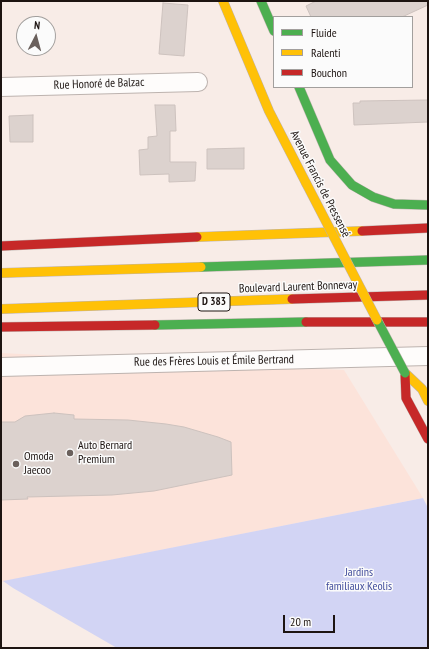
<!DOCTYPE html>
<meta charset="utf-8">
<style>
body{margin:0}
#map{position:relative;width:429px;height:649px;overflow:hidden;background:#f8ece7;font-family:"PT Sans Narrow",sans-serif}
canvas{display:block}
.frame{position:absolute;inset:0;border:2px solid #1d1411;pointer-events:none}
.legend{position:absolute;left:273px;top:16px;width:140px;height:72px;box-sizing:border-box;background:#fbfbfb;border:1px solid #a29f9d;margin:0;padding:5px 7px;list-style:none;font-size:12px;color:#1d1411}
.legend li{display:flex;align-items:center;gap:8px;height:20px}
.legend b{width:20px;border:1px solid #a29f9d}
.north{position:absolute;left:16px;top:16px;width:40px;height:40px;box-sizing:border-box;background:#fbfbfb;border:1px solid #a29f9d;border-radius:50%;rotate:6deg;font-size:11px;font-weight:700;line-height:16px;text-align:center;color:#1d1411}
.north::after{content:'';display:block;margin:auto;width:14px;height:18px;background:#6a605c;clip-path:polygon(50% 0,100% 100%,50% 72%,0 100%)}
.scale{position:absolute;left:283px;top:615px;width:52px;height:18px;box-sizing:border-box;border:2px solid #1d1411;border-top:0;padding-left:5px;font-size:12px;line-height:14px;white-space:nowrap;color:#1d1411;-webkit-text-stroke:3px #fbfbfb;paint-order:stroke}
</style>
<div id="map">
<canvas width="429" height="649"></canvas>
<div class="frame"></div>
<ul class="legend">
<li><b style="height:5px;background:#4caf50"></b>Fluide</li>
<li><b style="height:5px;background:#ffc107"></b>Ralenti</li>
<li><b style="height:5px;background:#c62828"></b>Bouchon</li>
</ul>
<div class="north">N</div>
<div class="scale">20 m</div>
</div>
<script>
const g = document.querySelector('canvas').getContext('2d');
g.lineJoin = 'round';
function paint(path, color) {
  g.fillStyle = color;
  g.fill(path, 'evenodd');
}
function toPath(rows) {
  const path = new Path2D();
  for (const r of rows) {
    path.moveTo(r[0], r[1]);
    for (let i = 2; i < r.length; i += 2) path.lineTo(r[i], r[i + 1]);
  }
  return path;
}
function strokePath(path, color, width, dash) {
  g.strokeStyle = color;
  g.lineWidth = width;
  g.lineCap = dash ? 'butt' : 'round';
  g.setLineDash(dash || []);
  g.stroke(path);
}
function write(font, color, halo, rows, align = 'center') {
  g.font = font + ' "PT Sans Narrow",sans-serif';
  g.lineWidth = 3;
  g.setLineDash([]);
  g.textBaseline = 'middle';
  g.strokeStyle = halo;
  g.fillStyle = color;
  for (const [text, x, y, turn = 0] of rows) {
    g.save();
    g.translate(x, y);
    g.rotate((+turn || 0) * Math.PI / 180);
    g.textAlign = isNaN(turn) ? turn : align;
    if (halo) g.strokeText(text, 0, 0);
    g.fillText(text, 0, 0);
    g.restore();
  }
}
paint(toPath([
 [1,353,344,370,423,498,1,582]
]), '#fce3da');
paint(toPath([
 [423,498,428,508,428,648,117,648,13,588,3,581]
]), '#d2d4f4');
const building = toPath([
 [316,1,428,1,428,5,402,17,311,17,306,6,316,1],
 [163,3,188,5,184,56,159,54,163,3],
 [428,100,428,122,354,125,353,103,360,103,360,101,428,100],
 [155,105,175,105,176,131,170,131,170,162,196,162,195,181,169,182,169,174,140,175,139,150,148,149,148,137,157,136,155,105],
 [33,115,33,142,10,142,9,116,33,115],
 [244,148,244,169,207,169,207,149,244,148],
 [54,413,74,415,74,419,128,420,166,424,184,427,218,437,231,442,232,475,154,491,112,495,27,497,28,499,1,500,1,422,15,422,25,416,54,413]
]);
paint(building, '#dcd2ce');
strokePath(building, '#cdc2be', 1);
const street = toPath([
 [1,87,198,82],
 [1,367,428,356]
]);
const fast = toPath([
 [261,1,274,31],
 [299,87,330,160,352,185,373,197,394,204,428,205],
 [201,267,428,260],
 [155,325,306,322]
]);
const slow = toPath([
 [223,1,269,111,306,183],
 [197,237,362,231],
 [1,273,201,267],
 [1,309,292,299],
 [405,373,422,389,428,401]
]);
const jam = toPath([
 [362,231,428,228],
 [1,246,197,237],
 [292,299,428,295],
 [306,322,428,322],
 [1,327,155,325],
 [405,373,406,398,428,439]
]);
strokePath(street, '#bdb3af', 20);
strokePath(fast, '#bdb3af', 10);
strokePath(slow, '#bdb3af', 10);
strokePath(jam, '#bdb3af', 10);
strokePath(street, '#fefcfb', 18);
strokePath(fast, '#4caf50', 9);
strokePath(slow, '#ffc107', 9);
strokePath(jam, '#c62828', 9);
const fastBridge = toPath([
 [377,320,405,373]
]);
const slowBridge = toPath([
 [306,183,377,320]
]);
strokePath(fastBridge, '#bdb3af', 10, []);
strokePath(slowBridge, '#bdb3af', 10, []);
strokePath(fastBridge, '#4caf50', 9);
strokePath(slowBridge, '#ffc107', 9);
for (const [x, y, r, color] of [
 [70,453,4,"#6a605c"],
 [16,464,4,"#6a605c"]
]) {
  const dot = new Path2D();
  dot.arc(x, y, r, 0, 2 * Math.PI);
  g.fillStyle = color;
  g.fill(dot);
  strokePath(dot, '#fbfbfb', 1.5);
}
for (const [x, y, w] of [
 [214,302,32]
]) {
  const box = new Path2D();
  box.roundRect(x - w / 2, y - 9, w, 18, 3);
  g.fillStyle = '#fbfbfb';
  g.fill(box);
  strokePath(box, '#1d1411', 1);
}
write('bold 11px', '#1d1411', null, [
 ["D 383",214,302]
]);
write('12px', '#1d1411', '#fbfbfb', [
 ["Rue Honoré de Balzac",99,84,-2],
 ["Avenue Francis de Pressensé",320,184,63],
 ["Boulevard Laurent Bonnevay",298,287,-2],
 ["Rue des Frères Louis et Émile Bertrand",214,361,-1]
]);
write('12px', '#1d1411', '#fbfbfb', [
 ["Auto Bernard",78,446],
 ["Premium",78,460],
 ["Omoda",24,457],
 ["Jaecoo",24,471]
], 'left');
write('12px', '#434e9c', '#fbfbfb', [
 ["Jardins",359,573],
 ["familiaux Keolis",359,587]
]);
</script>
